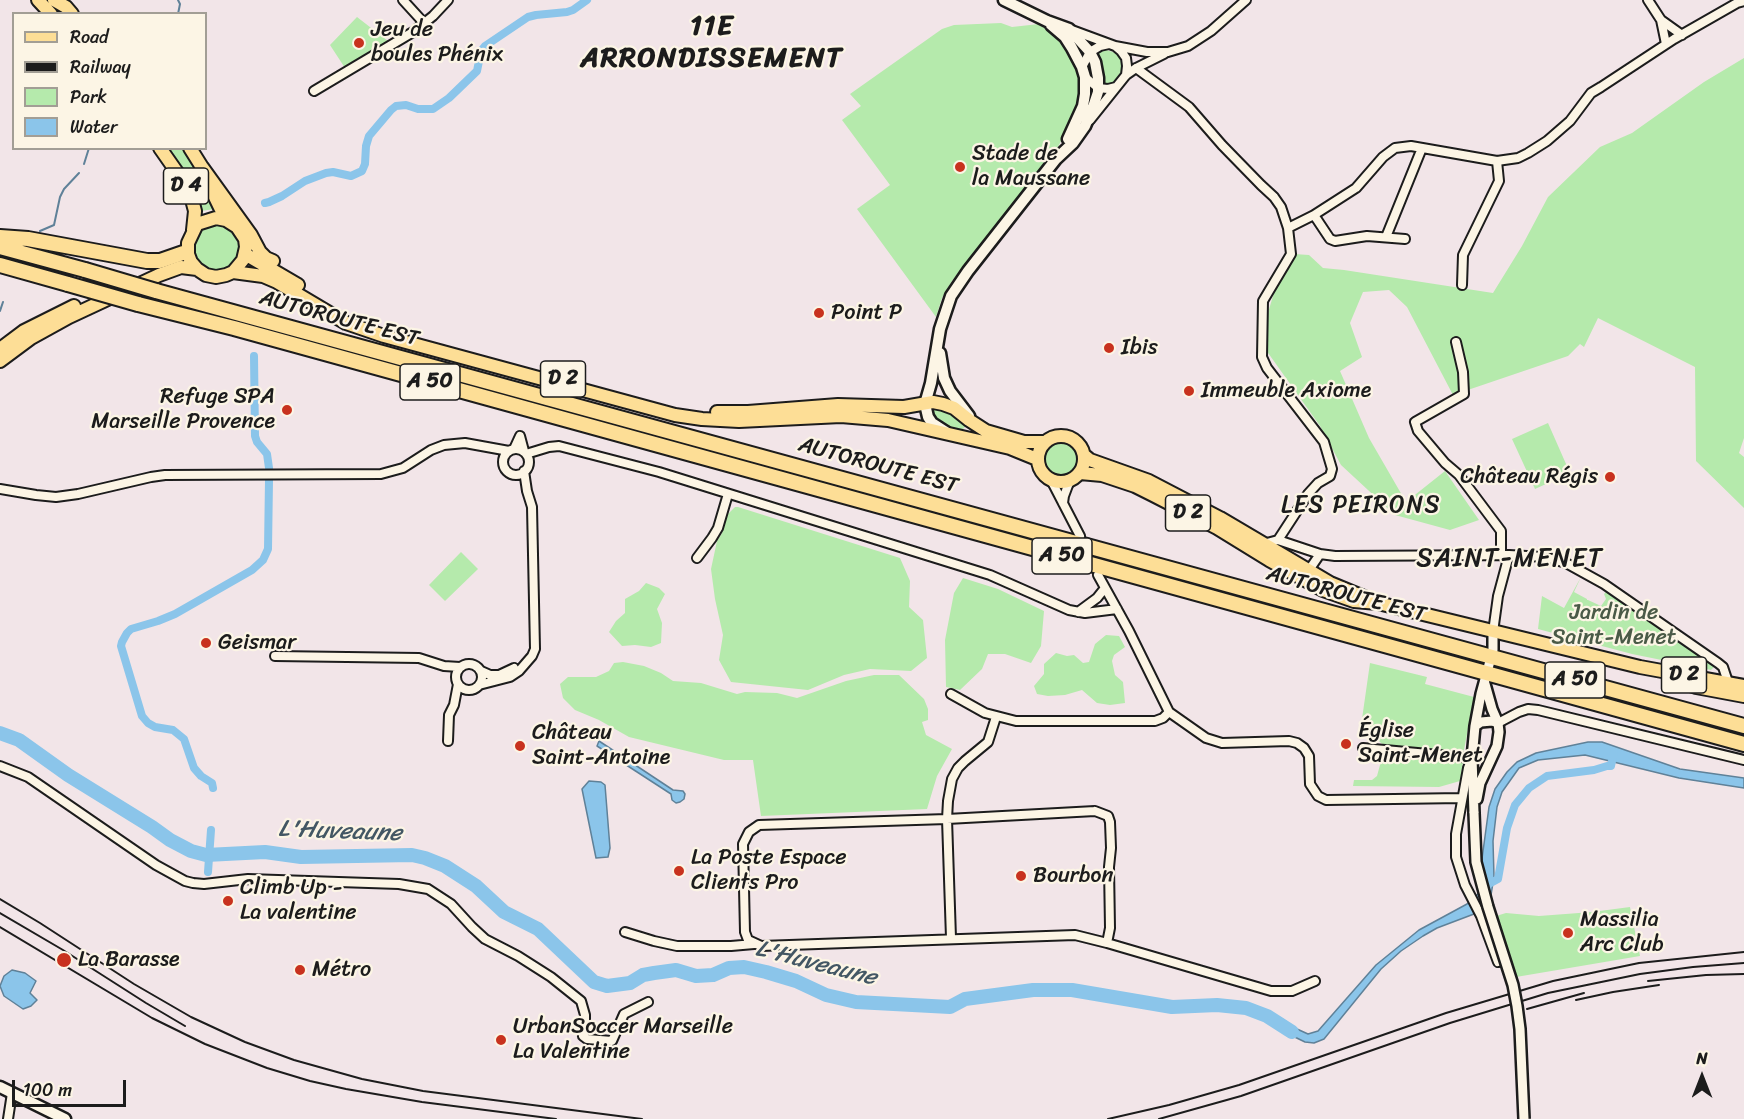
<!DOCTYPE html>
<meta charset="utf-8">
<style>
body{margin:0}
#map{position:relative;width:1744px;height:1119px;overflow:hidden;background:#f2e5e8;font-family:Sriracha,sans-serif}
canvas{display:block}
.legend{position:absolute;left:12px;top:12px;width:195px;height:138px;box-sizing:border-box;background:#fcf5e5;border:2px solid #a29e95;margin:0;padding:8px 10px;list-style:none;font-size:18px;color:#1c1c1c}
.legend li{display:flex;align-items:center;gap:12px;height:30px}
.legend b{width:30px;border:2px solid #a29e95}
.north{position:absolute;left:1672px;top:1047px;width:60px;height:60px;-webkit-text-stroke:4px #fcf5e5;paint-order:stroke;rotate:0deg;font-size:16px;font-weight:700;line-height:24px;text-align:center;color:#1c1c1c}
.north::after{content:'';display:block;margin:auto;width:21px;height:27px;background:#1c1c1c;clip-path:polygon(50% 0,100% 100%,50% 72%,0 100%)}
.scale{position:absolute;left:12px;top:1080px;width:114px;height:27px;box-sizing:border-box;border:3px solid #1c1c1c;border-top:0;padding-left:8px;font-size:18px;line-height:21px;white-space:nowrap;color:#1c1c1c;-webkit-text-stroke:4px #fcf5e5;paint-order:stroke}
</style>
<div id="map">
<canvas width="1744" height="1119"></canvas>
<ul class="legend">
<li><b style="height:8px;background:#fdde96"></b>Road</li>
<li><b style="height:8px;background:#1c1c1c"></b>Railway</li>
<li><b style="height:16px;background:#b5eaac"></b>Park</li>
<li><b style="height:16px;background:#8bc5ea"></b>Water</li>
</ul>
<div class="north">N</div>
<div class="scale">100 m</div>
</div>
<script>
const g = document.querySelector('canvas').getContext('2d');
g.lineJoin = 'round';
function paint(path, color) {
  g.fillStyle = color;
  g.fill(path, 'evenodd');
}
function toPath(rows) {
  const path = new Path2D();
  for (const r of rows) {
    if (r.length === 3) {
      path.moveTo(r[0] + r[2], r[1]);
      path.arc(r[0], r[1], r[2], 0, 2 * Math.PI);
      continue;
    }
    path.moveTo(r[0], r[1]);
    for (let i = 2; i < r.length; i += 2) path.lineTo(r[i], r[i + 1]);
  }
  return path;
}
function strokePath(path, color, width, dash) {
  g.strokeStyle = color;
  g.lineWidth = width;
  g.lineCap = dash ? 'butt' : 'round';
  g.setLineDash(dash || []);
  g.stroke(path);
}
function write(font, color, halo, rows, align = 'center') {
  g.font = font + ' Sriracha,sans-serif';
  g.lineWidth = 4.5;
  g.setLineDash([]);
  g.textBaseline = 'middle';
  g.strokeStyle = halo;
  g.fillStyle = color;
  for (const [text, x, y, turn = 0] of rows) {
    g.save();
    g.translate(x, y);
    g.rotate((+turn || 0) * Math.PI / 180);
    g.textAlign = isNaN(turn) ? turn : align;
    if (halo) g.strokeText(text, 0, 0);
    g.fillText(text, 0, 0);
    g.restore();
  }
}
paint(toPath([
 [357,17,388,41,345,68,330,45],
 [1001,23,1012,27,1039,24,1057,36,1068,48,1080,75,1077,103,1073,117,1057,149,952,281,942,298,936,317,857,209,890,185,842,120,861,106,850,94,942,29,954,25],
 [1104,49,1118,54,1123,66,1119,78,1113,84,1106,84,1103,83,1096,53,1098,50],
 [1744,58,1744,438,1739,453,1744,457,1744,508,1696,461,1695,367,1598,318,1584,347,1580,344,1568,356,1453,395,1407,307,1389,290,1363,292,1350,323,1362,357,1340,371,1369,438,1406,502,1445,471,1479,520,1450,530,1395,515,1341,465,1320,426,1266,350,1267,316,1276,286,1294,254,1309,255,1323,268,1344,270,1493,293,1522,246,1548,197,1600,147,1632,133,1704,82],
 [166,149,185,149,198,169,215,209,201,211],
 [214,223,225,226,233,234,239,245,238,254,232,266,217,270,206,269,199,263,193,253,191,242,196,231],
 [930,406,948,409,965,423,965,427,963,429,957,429,939,423,932,415],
 [1548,423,1570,473,1535,489,1512,439],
 [1061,458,17],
 [735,507,738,507,900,558,910,581,909,607,923,620,927,658,911,671,870,669,844,675,808,690,731,682,719,660,723,635,715,599,711,569,717,541,722,533,727,515],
 [461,552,478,569,445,601,429,585],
 [1581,577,1574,592,1587,599,1587,600,1588,600,1601,606,1606,599,1604,594,1606,592,1715,666,1711,670,1632,654,1538,629,1542,596,1564,608],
 [963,578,998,589,1044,611,1041,646,1031,663,1005,654,988,654,982,669,960,690,946,687,945,640,954,593],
 [646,583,659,588,665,594,657,609,662,623,661,643,651,647,635,645,622,646,609,632,616,621,625,613,625,599,639,591],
 [1106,635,1119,636,1125,647,1114,655,1112,661,1115,675,1123,682,1125,703,1110,705,1097,703,1082,690,1065,695,1048,696,1037,694,1034,686,1044,674,1044,664,1056,653,1067,656,1074,655,1083,663,1089,662,1095,644],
 [623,662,644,666,661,673,673,681,701,683,737,694,745,692,777,693,797,698,846,681,874,675,899,675,924,699,928,709,928,720,922,722,926,735,952,749,937,776,927,809,761,816,753,760,724,760,629,737,599,720,575,710,563,698,560,684,568,677,596,677,609,671,614,663],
 [1370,663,1427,677,1425,684,1474,697,1464,750,1459,753,1386,746,1381,743,1374,736,1360,733],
 [1383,754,1463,762,1460,781,1439,787,1353,786,1354,780,1372,780,1377,776],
 [1630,907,1640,956,1516,977,1496,916,1506,913,1539,916,1592,912]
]), '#b5eaac');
const water = toPath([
 [599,741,673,790,683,791,685,794,684,799,680,802,676,803,672,800,671,794,597,746,599,741],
 [1588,742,1602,742,1680,769,1744,778,1744,788,1679,778,1585,755,1538,760,1519,768,1502,792,1497,807,1493,841,1494,877,1491,895,1474,914,1437,928,1423,936,1401,951,1381,969,1324,1039,1314,1043,1305,1042,1274,1027,1281,1018,1297,1029,1308,1034,1318,1031,1376,965,1419,930,1467,904,1481,891,1481,866,1489,807,1495,789,1507,772,1517,762,1536,753,1588,742],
 [589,781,601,782,605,785,610,848,608,857,596,858,582,789,589,781],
 [12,970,25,973,36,981,30,993,37,1000,31,1006,23,1009,4,996,0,986,4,976,12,970]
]);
paint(water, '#8bc5ea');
strokePath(water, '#5f8198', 1.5);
strokePath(toPath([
 [178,0,180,4,178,14],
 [84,164,89,148],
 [40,231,54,225,60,197,64,189,79,173],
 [0,311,3,302]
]), '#5f8198', 2);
strokePath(toPath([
 [265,203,269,202,282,196,305,181,326,173,333,172,351,176,362,171,365,164,366,146,369,136,391,110,396,106,406,105,418,109,433,109,449,98,477,71,481,51,485,46,528,17,536,15,567,12,573,10,587,0],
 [254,356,255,436,257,442,267,454,269,468],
 [213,788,212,783,201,776,194,768,184,739,173,730,155,727,148,723,142,716,121,646,122,642,127,633,131,629,158,621,175,614,252,570,263,560,268,549,269,480],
 [208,872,211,830],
 [1485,886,1498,879,1507,828,1515,805,1529,788,1547,776,1594,770,1607,766,1611,766,1614,752]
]), '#8bc5ea', 8);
strokePath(toPath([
 [0,733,19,740,68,775,152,827,170,840,191,851,206,855,265,852,301,857,412,855,425,858,445,866,476,886,504,912,538,929,594,982,607,986,630,983,643,975,654,973,676,970,696,976,713,975,729,968,744,967,766,972,796,981,826,995,856,1002,950,1007,965,999,1033,990,1072,990,1172,1007,1217,1005,1246,1008,1267,1016,1292,1032]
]), '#8bc5ea', 14);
const minor = toPath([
 [403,0,424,23],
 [1648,0,1661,20,1682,35],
 [1661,20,1666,44],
 [1069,29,1115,46,1147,52,1168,52,1188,46,1211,31,1246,0],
 [1115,46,1121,51,1126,58,1127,66,1126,75],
 [1082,67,1090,52,1100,46,1109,44],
 [1136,68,1189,107,1222,145,1261,185,1274,197,1281,207,1288,228,1291,254,1263,301,1262,357,1267,368,1324,442,1332,469,1330,476,1318,483,1308,494,1278,540,1263,544],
 [1085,77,1098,88,1108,89,1116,87],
 [314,91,413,32,433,16,448,0],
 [1090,120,1126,75,1136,68,1164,54],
 [1314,215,1330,239,1335,241,1367,236,1405,239],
 [1288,228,1314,215,1356,188,1383,157,1395,148,1411,146,1497,161,1518,158,1528,153,1547,141,1570,121,1591,93,1601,87,1674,39,1737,3,1744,1],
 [1386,237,1422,148],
 [1462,285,1463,255,1499,181,1497,161],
 [1456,342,1463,372,1464,394,1415,422,1418,431,1445,463,1459,475,1501,531,1501,555],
 [514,449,520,436,524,451],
 [516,462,13],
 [526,454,549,447,559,446,659,472,990,575,1069,610,1085,613,1117,609],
 [1051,480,1080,536],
 [0,489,36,495,56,497,78,494,151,477,165,475,381,474,403,468,431,450,444,445,465,443,509,451],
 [1063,503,1064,496,1070,480],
 [1278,540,1320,554,1335,556,1509,555,1545,557,1566,563,1604,584,1718,663,1723,667,1729,685],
 [697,558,712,538,718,528,728,494],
 [1307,573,1320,554],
 [1098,575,1129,631,1169,712,1206,738,1222,743,1289,741,1297,743,1304,748,1309,756,1310,784,1318,796,1326,800,1462,798],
 [1078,612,1097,598,1105,588],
 [1493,632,1498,596,1509,555],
 [275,656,419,658,444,666,460,667],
 [469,677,13],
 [481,671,490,675,499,675,514,668],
 [479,685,510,677,519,671,532,656,535,649,532,507,527,491,524,471],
 [951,694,985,713,1016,721,1155,721,1163,718,1169,712],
 [1498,723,1519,712,1528,709,1538,710,1744,760],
 [448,741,449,715,454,705,458,684],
 [1363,748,1472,758,1468,768,1456,834,1456,857,1465,885,1481,916,1498,962],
 [0,766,28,777,156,865,185,881,193,883,204,884,248,879,399,884,428,889,451,904,472,927,485,939,518,956,551,977,581,1001,585,1015,585,1031,583,1036,587,1039,612,1041,624,1014,648,1002],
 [1095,811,1108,816,1110,822,1111,848,1109,867,1110,928,1107,943,1075,935,761,946,748,940,745,932,743,844,749,832,759,825,947,819,1095,811],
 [625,932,654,941,677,946,731,946,754,944],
 [951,938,947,819,948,801,952,779,958,768,965,761,988,742,996,717],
 [1107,943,1271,991,1292,991,1315,981],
 [8,1119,12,1093]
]);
const tertiary = toPath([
 [1485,684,1492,709,1498,723],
 [1475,726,1481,722,1492,721,1498,723,1499,732,1497,746,1480,783,1477,799],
 [1474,813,1472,758,1475,726,1481,694,1493,650,1493,632]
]);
const secondary = toPath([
 [1051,25,1065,37,1072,48,1082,67,1085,77,1085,94,1083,106,1068,139],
 [940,353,944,378,950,391,969,416],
 [946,432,932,423,928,417,925,404,931,383,940,329,951,296,968,271,1056,159,1073,143,1085,126,1093,107,1098,92,1098,78,1095,62,1090,52,1069,29,1047,21,1004,0],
 [0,1087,65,1119]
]);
const primary = toPath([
 [38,0,51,14],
 [54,0,66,7,72,14],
 [160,148,181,178,191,196,195,211,193,230],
 [190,148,205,172],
 [202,167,251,235,260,252,266,258,273,261],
 [211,189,226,220],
 [245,254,298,285],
 [233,272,243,260,246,247,245,239,237,227,226,220,216,218,197,224,188,243,188,254,191,262,197,269,206,275,216,277,226,275,233,272,263,276,277,282,346,323,384,336,675,415,702,419,739,421,841,416,888,420,1010,448,1037,459],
 [0,349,24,331,74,306],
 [0,361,31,338,69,317,159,275,181,267,197,269],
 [717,412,748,412,838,405,904,407,933,402,943,404,954,408,969,420,986,431,1024,442,1043,442],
 [1061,459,23],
 [1084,455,1090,460,1149,481,1220,518,1330,583,1371,600],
 [1080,473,1102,475,1135,486,1153,495,1217,528,1269,560,1323,590,1354,601,1378,603,1640,667,1744,686],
 [1675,680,1696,687,1744,696]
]);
const motorway = toPath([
 [0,237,28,239,147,261,160,261,183,253],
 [0,247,85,270],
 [0,265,68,284],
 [156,291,1744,726],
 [138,304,234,328,1744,744]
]);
strokePath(minor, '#1c1c1c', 12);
strokePath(tertiary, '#1c1c1c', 14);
strokePath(secondary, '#1c1c1c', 15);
strokePath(primary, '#1c1c1c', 16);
strokePath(motorway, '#1c1c1c', 18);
strokePath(minor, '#fcf5e5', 8);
strokePath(tertiary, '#fcf5e5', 9);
strokePath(secondary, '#fcf5e5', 10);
strokePath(primary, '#fdde96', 12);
strokePath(motorway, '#fdde96', 14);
strokePath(toPath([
 [0,899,40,923,134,984,191,1017,245,1042,294,1060,362,1079,423,1091,642,1119],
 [0,913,63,950,146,1003,185,1026],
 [0,927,152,1018,205,1044,267,1068,310,1081,346,1089,422,1102,556,1119],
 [1648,981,1706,975,1744,974],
 [1576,1000,1613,992,1659,985],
 [1527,1009,1584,993],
 [1108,1119,1169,1105,1239,1085,1446,1013,1553,981,1639,963,1744,952],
 [1159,1119,1241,1096,1450,1023,1548,993,1640,974,1693,967,1744,963]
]), '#1c1c1c', 2);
const tertiaryBridge = toPath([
 [1474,813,1476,862,1488,907,1513,985,1517,1006,1520,1029,1524,1119]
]);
const motorwayBridge = toPath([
 [85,270,156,291],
 [68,284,138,304]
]);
strokePath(tertiaryBridge, '#1c1c1c', 14, []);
strokePath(motorwayBridge, '#1c1c1c', 18, []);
strokePath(tertiaryBridge, '#fcf5e5', 9);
strokePath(motorwayBridge, '#fdde96', 14);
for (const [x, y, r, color] of [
 [359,43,6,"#c8321e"],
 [960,167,6,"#c8321e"],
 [819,313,6,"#c8321e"],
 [1109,348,6,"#c8321e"],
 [1189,391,6,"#c8321e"],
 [287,410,6,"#c8321e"],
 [1610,477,6,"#c8321e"],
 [206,643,6,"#c8321e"],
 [1346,744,6,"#c8321e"],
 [520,746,6,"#c8321e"],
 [679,871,6,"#c8321e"],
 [1021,876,6,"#c8321e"],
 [228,901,6,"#c8321e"],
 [1568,933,6,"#c8321e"],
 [64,960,8,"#c8321e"],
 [300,970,6,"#c8321e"],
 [501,1040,6,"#c8321e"]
]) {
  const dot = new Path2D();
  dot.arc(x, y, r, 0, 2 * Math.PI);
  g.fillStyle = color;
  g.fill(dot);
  strokePath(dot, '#fcf5e5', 2);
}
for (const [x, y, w] of [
 [186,186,45],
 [563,379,45],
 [430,382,60],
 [1188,513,45],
 [1062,556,60],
 [1684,675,45],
 [1575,680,60]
]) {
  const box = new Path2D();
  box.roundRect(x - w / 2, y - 18, w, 36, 4.5);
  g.fillStyle = '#fcf5e5';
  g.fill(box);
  strokePath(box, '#1c1c1c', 1.5);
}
write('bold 21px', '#1c1c1c', null, [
 ["D 4",186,186],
 ["D 2",563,379],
 ["A 50",430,382],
 ["D 2",1188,513],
 ["A 50",1062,556],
 ["D 2",1684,675],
 ["A 50",1575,680]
]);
write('22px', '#1c1c1c', '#fcf5e5', [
 ["Jeu de",371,30],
 ["boules Phénix",371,55],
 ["Stade de",972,154],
 ["la Maussane",972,179],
 ["Point P",831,313],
 ["Ibis",1121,348],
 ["Immeuble Axiome",1201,391],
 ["Refuge SPA",275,397,"right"],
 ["Marseille Provence",275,422,"right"],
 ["Château Régis",1598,477,"right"],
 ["Geismar",218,643],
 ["Église",1358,731],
 ["Saint-Menet",1358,756],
 ["Château",532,733],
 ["Saint-Antoine",532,758],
 ["La Poste Espace",691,858],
 ["Clients Pro",691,883],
 ["Bourbon",1033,876],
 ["Climb Up -",240,888],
 ["La valentine",240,913],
 ["Massilia",1580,920],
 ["Arc Club",1580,945],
 ["La Barasse",78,960],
 ["Métro",312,970],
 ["UrbanSoccer Marseille",513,1027],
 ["La Valentine",513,1052]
], 'left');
write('22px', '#1c1c1c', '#fcf5e5', [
 ["AUTOROUTE EST",339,319,15],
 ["AUTOROUTE EST",878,466,15],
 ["AUTOROUTE EST",1346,595,15]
]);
write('22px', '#4a5a47', '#fcf5e5', [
 ["Jardin de",1614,613],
 ["Saint-Menet",1614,638]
]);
g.letterSpacing = '1.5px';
write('24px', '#1c1c1c', '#fcf5e5', [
 ["LES PEIRONS",1361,506]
]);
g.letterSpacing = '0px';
write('italic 24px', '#435764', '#fcf5e5', [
 ["L'Huveaune",340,832,2],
 ["L'Huveaune",816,964,14]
]);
g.letterSpacing = '1.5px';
write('26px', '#1c1c1c', '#fcf5e5', [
 ["SAINT-MENET",1510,559]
]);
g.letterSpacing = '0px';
g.letterSpacing = '1.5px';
write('bold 28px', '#1c1c1c', '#fcf5e5', [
 ["11E",712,27],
 ["ARRONDISSEMENT",712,59]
]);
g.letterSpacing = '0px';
</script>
